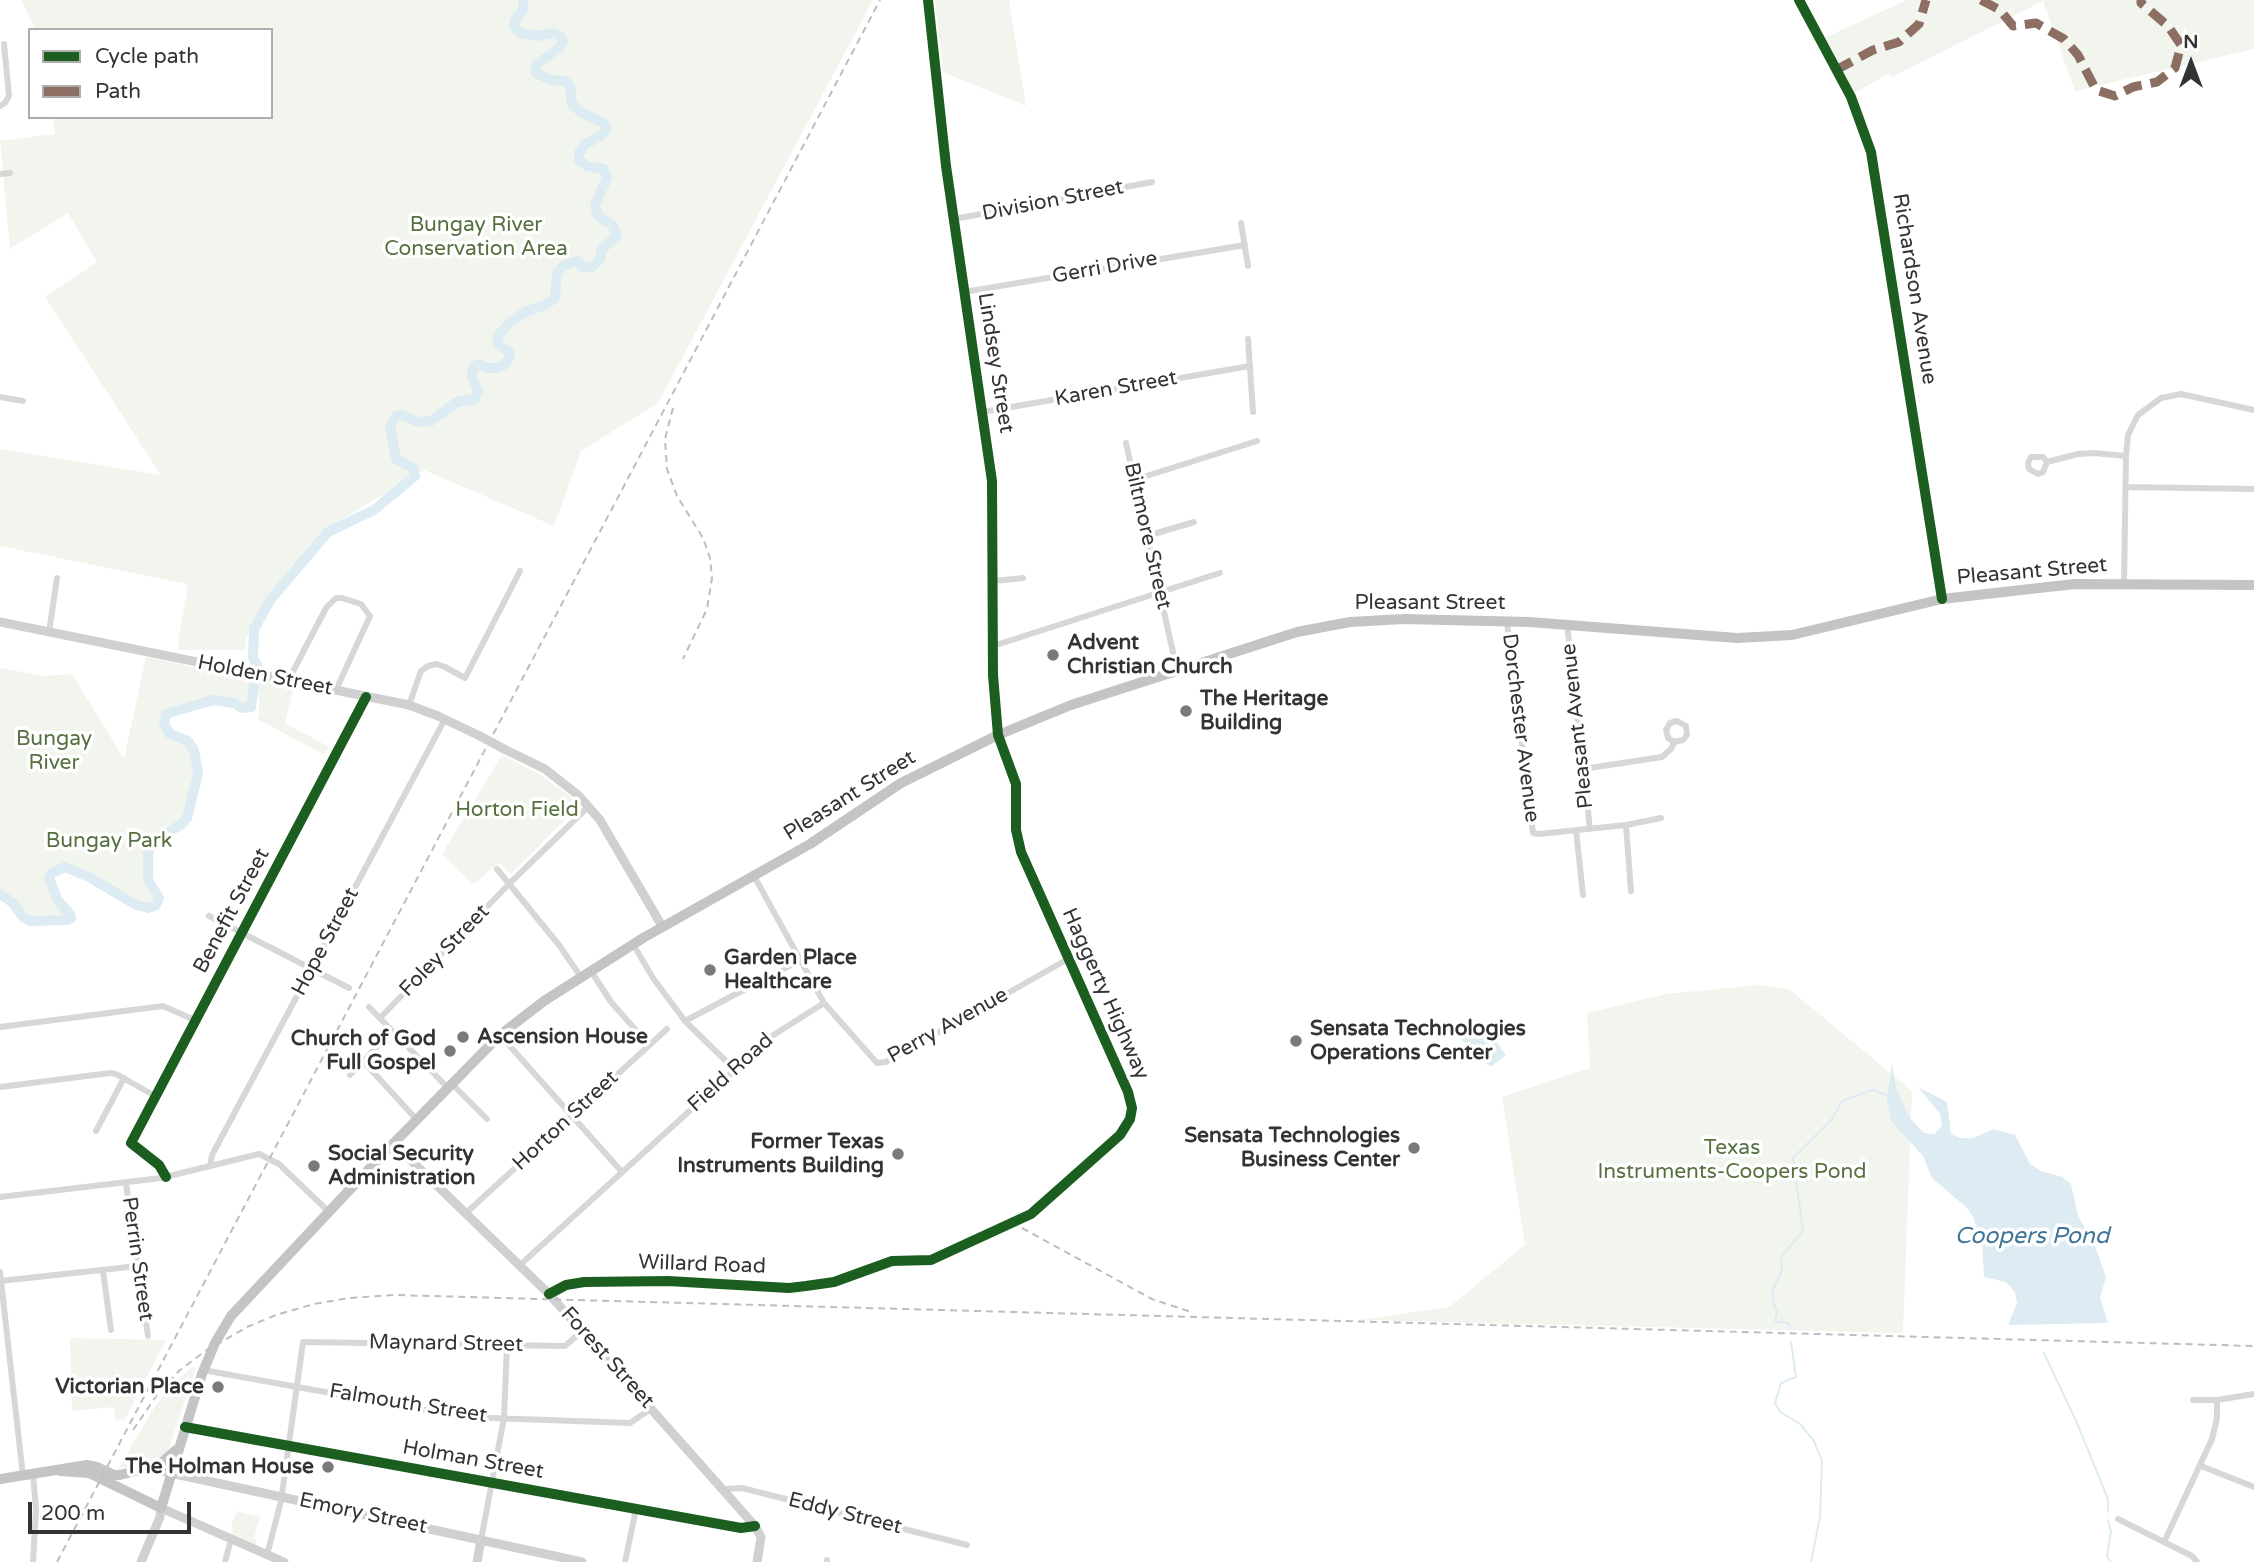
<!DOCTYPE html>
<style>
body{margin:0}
#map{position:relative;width:2254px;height:1562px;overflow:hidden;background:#fff;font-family:"Varela Round",sans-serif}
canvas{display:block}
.legend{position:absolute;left:28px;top:28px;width:245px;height:91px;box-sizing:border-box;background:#fff;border:2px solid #adadad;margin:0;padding:9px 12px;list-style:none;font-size:21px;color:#333}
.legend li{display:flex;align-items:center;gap:14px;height:35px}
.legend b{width:35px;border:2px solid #adadad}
.north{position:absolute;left:2156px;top:28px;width:70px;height:70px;-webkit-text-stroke:5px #fff;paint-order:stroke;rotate:0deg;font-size:19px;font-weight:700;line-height:28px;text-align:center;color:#333}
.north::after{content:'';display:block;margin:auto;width:24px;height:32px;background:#333;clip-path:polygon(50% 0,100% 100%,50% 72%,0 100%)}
.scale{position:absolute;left:28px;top:1502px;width:163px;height:32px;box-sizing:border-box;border:4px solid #333;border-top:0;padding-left:9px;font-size:21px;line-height:24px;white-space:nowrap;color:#333;-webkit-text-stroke:5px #fff;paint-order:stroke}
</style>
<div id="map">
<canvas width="2254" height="1562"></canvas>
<ul class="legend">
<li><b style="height:9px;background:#1b5e20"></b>Cycle path</li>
<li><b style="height:9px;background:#8d6e63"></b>Path</li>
</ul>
<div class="north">N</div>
<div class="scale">200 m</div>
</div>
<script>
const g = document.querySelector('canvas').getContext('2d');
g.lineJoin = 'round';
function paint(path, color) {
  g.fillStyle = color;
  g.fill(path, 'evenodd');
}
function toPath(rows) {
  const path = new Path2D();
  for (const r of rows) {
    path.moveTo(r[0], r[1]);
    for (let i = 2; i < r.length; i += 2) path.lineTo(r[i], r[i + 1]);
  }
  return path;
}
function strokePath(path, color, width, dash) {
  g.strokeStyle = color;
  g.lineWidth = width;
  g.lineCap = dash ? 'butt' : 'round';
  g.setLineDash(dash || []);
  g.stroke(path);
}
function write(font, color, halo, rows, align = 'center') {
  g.font = font + ' "Varela Round",sans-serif';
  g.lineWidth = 7;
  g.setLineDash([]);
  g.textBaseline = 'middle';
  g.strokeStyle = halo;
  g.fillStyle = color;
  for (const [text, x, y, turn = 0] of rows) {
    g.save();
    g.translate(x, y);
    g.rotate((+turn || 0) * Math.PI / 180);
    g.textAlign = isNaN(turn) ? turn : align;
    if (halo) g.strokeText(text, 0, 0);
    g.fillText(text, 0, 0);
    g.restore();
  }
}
paint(toPath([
 [22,0,873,0,658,403,581,451,554,526,424,470,334,524,252,623,245,642,246,650,177,650,188,584,0,546,0,449,161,475,45,297,97,262,68,213,10,249,0,141,55,134,53,117,271,117,271,30,35,30],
 [935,0,1009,0,1026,106,943,72],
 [1907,0,2254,0,2254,49,2075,91,2043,1,1892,77,1890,73,1854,93,1824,38],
 [146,657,255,680,251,707,242,708,234,703,213,700,166,714,164,724,170,733,188,741,194,750,198,773,189,786,187,818,162,829,163,835,154,841,148,853,148,880,159,898,156,905,148,908,136,905,89,877,65,867,53,873,49,878,57,901,71,918,61,921,30,921,23,917,13,903,0,894,0,668,44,676,72,674,124,759],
 [259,680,294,687,285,723,329,747,325,755,257,719,259,714],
 [502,755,541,775,571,797,578,807,511,874,499,863,473,884,442,854],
 [1759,985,1789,989,1912,1091,1903,1333,1359,1320,1449,1307,1525,1245,1502,1097,1590,1068,1587,1013,1666,994],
 [70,1338,166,1340,125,1419,115,1421,114,1407,72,1411],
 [192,1367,196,1368,167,1454,158,1460,118,1469,152,1411,171,1386],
 [237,1511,260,1517,254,1538,257,1540,255,1545,232,1534,233,1530,231,1525]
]), '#f1f5ed');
paint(toPath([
 [1481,1022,1506,1055,1492,1066,1488,1065,1460,1038,1462,1034],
 [1892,1063,1896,1088,1909,1117,1924,1133,1935,1134,1942,1125,1940,1114,1918,1087,1947,1102,1951,1134,1960,1138,1973,1138,1994,1129,2015,1135,2030,1164,2041,1171,2062,1177,2071,1184,2078,1216,2095,1246,2106,1277,2100,1298,2108,1323,2008,1325,2017,1303,2015,1292,2006,1282,1984,1277,1982,1241,1973,1217,1967,1208,1932,1178,1923,1156,1891,1121,1887,1099]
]), '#ddebf3');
strokePath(toPath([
 [1790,1327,1788,1323,1775,1321,1777,1312,1773,1300,1773,1289,1782,1271,1781,1258,1803,1230,1793,1158,1832,1119,1842,1101,1872,1090,1889,1096],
 [1791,1342,1796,1377,1781,1383,1775,1403,1780,1412,1800,1424,1814,1441,1822,1461,1820,1517,1811,1562],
 [2044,1353,2077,1423,2108,1499,2108,1512],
 [2108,1521,2111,1531,2107,1557,2111,1562]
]), '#ddebf3', 2);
strokePath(toPath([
 [257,665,253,658,254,629,271,599,328,532,374,510,415,476,413,468,396,459,390,427,396,416,402,415,418,422,431,421,457,402,475,399,478,390,472,378,473,367,479,364,487,368,497,368,507,363,510,353,498,344,498,336,508,324,525,312,545,305,555,298,557,273,563,266,577,261,583,267,592,267,600,259,602,249,617,236,612,225,598,216,595,205,607,178,604,169,587,166,579,160,579,153,585,144,602,135,607,129,604,123,582,113,572,104,570,86,565,81,551,80,536,73,536,65,559,48,563,42,560,36,553,33,537,36,520,33,514,27,515,20,523,10,523,0],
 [0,894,13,903,23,917,30,921,67,920,71,918,70,914,58,901,49,878,52,873,65,867,89,877,136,905,148,908,156,905,159,898,148,880,148,853,154,841,182,824,187,818,198,773,194,750,188,741,170,734,164,724,166,714,213,700,234,703,242,708,251,707,255,680]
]), '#ddebf3', 10);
strokePath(toPath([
 [1799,0,1851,97,1871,152,1942,599],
 [0,106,5,103,9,96,4,44],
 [0,174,10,173],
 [954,219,1152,182],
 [1241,223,1248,266],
 [964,292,1245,245],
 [1248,339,1253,412],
 [0,397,23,401],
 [982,412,1250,366],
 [1126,443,1177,670],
 [2047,462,2043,457,2031,457,2028,463,2029,469,2038,474,2043,472,2047,462,2078,454,2094,453,2126,456],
 [1134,480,1257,441],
 [2126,487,2254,489],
 [1147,536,1194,522],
 [994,581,1023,578],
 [2124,584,2126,456,2128,435,2138,415,2161,398,2181,394,2254,410],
 [1507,622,1533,833,1539,834,1626,825,1661,818],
 [1567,624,1590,829],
 [49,632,57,578],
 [993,646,1220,573],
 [288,681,326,608,336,598,342,598,361,604,370,616,336,690],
 [409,705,421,671,428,666,436,664,445,667,465,678,520,571],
 [1583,769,1662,757,1671,749,1674,742,1683,740,1687,735,1686,726,1677,721,1670,723,1666,730,1668,738,1674,742],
 [1626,825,1631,891],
 [1576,830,1583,895],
 [497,869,559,945,581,977],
 [754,876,824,1003,877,1063,886,1062,1068,959],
 [209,916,349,988],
 [633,944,653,978,685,1021,735,1070],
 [591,971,611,1002,649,1045],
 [369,1007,448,1088],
 [380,1018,510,883,589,806],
 [685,1021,800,960],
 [0,1027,163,1006,197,1021],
 [500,1035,622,1172],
 [363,1061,417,1120],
 [350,1075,392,1031],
 [452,1084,487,1119],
 [0,1087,110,1073,116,1074,157,1097],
 [96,1131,124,1078],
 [210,1166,212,1155,445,719],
 [166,1177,159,1165,131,1143,366,697],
 [126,1183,148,1336],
 [0,1197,161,1178,259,1154,279,1164,329,1212],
 [466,1213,667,1029],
 [520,1265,772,1036,824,1003],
 [103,1271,111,1330],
 [0,1272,23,1476],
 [0,1281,138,1266],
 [549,1294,566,1285,584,1282,668,1281,789,1288,806,1286,834,1282,892,1261,931,1260,1031,1214,1120,1135,1130,1119,1132,1108,1128,1092,1021,852,1016,830,1016,784,998,735,993,675,992,481,946,166,928,0],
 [203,1370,464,1417,630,1423,652,1408],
 [2193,1400,2217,1400,2254,1394],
 [185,1427,741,1528,755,1526],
 [2201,1466,2254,1487],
 [723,1489,742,1488,967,1545],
 [2118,1519,2192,1556,2197,1562],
 [481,1540,504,1418,507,1345],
 [2164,1542,2212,1439,2217,1418,2217,1400],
 [267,1555,281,1501,303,1342,565,1346,583,1330],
 [33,1562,36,1509,33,1475],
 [225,1562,231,1539],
 [625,1562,636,1509],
 [827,1562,827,1560]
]), '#d7d7d7', 6);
strokePath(toPath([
 [0,622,409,705,438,716,480,736],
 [504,749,545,769,578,795,600,820,662,926],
 [393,1143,549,1294,755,1526,761,1537,757,1562],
 [152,1469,582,1562],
 [141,1562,160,1517,161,1508,284,1562],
 [477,1562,481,1540]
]), '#d0d0d0', 9);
strokePath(toPath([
 [60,1471,89,1473,161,1508,202,1374,215,1343,231,1316,387,1150,500,1035,544,1001,643,938,810,844,901,783,998,735,1071,705,1297,632,1350,622,1404,619,1529,622,1737,638,1792,635,1942,599,2030,589,2075,584,2254,585],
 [0,1479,87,1465,97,1467,114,1475,120,1475,159,1465,176,1450]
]), '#c4c4c4', 10);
strokePath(toPath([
 [673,408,665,439,667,469,677,496,703,538,710,558,712,578,707,609,683,659],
 [1022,1228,1152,1299,1191,1312],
 [133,1430,159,1392,180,1370,204,1352,247,1327,276,1315,314,1304,349,1298,394,1295,2254,1346],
 [57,1562,880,0]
]), '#bebebe', 2, [7, 5]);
strokePath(toPath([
 [480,736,504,749]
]), '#d0d0d0', 9);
strokePath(toPath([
 [1981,0,2000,10,2013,26,2036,23,2064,39,2078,55,2096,90,2115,96,2133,87,2157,82,2175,68,2181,45,2168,26,2141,3,2141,0],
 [1836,70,1873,50,1899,42,1919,24,1926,0]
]), '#8d6e63', 9, [18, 9]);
strokePath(toPath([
 [1799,0,1851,97,1871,152,1942,599],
 [166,1177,159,1165,131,1143,366,697],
 [549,1294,566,1285,584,1282,668,1281,789,1288,806,1286,834,1282,892,1261,931,1260,1031,1214,1120,1135,1130,1119,1132,1108,1128,1092,1021,852,1016,830,1016,784,998,735,993,675,992,481,946,166,928,0],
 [185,1427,741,1528,755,1526]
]), '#1b5e20', 10);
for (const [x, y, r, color] of [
 [1053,655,7,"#7a7a7a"],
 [1186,711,7,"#7a7a7a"],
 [710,970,7,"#7a7a7a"],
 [463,1037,7,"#7a7a7a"],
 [1296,1041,7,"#7a7a7a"],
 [450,1051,7,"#7a7a7a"],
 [1414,1148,7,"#7a7a7a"],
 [898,1154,7,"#7a7a7a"],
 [314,1166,7,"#7a7a7a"],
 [218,1387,7,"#7a7a7a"],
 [328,1467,7,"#7a7a7a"]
]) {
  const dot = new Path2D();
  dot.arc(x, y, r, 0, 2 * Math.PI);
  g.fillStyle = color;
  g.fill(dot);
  strokePath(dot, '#fff', 2.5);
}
write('21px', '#333', '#fff', [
 ["Division Street",1053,201,-11],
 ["Gerri Drive",1105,268,-10],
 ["Richardson Avenue",1914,289,81],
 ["Lindsey Street",995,363,81],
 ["Karen Street",1116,389,-10],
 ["Biltmore Street",1147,536,77],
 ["Pleasant Street",2032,572,-5],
 ["Pleasant Street",1430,603],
 ["Holden Street",265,676,11],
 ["Pleasant Avenue",1578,726,-96],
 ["Dorchester Avenue",1520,728,83],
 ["Pleasant Street",850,796,-32],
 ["Benefit Street",232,911,-62],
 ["Hope Street",326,942,-62],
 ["Foley Street",445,951,-46],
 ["Haggerty Highway",1105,994,66],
 ["Perry Avenue",948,1026,-29],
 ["Field Road",731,1073,-42],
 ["Horton Street",566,1121,-43],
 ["Perrin Street",137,1259,82],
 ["Willard Road",702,1265,2],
 ["Maynard Street",446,1344,1],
 ["Forest Street",607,1358,48],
 ["Falmouth Street",408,1404,9],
 ["Holman Street",473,1460,10],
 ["Emory Street",363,1514,12],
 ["Eddy Street",845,1514,14]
]);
write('21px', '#56703f', '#fff', [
 ["Bungay River",476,225],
 ["Conservation Area",476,249],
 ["Bungay",54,739],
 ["River",54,763],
 ["Horton Field",517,810],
 ["Bungay Park",109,841],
 ["Texas",1732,1148],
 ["Instruments-Coopers Pond",1732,1172]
]);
write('bold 21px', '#333', '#fff', [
 ["Advent",1067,643],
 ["Christian Church",1067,667],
 ["The Heritage",1200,699],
 ["Building",1200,723],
 ["Garden Place",724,958],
 ["Healthcare",724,982],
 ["Sensata Technologies",1310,1029],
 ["Operations Center",1310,1053],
 ["Ascension House",477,1037],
 ["Church of God",436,1039,"right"],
 ["Full Gospel",436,1063,"right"],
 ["Sensata Technologies",1400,1136,"right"],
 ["Business Center",1400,1160,"right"],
 ["Former Texas",884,1142,"right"],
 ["Instruments Building",884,1166,"right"],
 ["Social Security",328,1154],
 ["Administration",328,1178],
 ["Victorian Place",204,1387,"right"],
 ["The Holman House",314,1467,"right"]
], 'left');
write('italic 23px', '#3f7597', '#fff', [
 ["Coopers Pond",2032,1237]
]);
</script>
